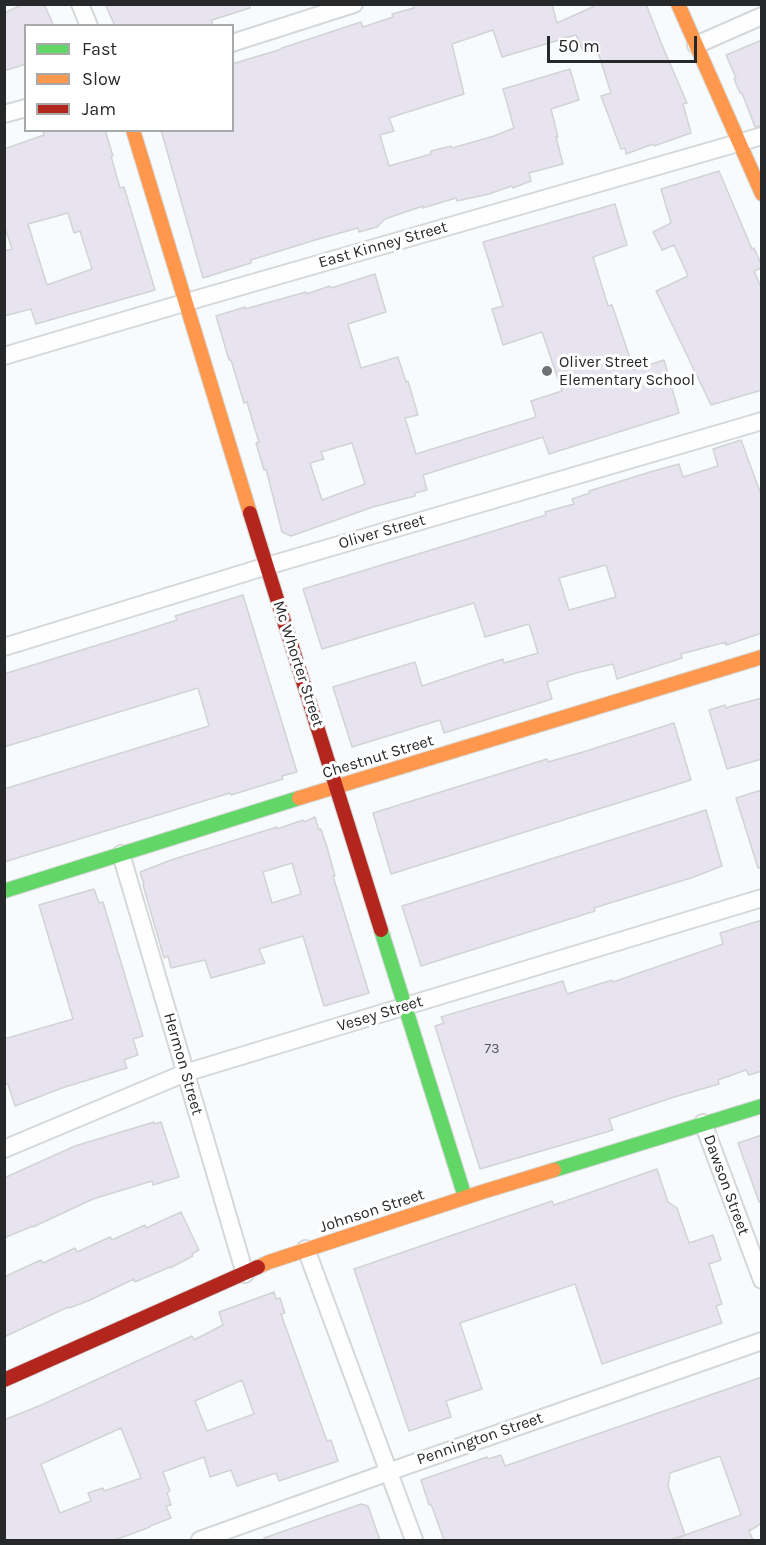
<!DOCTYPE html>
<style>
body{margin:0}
#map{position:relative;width:766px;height:1545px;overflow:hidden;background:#f8fbfd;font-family:Karla,sans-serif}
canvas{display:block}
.frame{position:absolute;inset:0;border:6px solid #262829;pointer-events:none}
.legend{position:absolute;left:24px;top:24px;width:210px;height:108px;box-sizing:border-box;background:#fff;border:2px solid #a8a9a9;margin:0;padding:8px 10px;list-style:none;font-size:18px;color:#262829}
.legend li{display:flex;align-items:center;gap:12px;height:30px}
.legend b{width:30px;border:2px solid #a8a9a9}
.scale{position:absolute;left:547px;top:36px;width:150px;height:27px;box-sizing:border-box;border:3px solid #262829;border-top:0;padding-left:8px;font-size:18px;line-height:21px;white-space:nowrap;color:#262829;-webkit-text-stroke:4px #fff;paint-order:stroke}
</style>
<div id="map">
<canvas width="766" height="1545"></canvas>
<div class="frame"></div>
<ul class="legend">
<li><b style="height:8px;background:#63d668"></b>Fast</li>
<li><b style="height:8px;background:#ff974d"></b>Slow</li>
<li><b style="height:8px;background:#b3261e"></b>Jam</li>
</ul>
<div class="scale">50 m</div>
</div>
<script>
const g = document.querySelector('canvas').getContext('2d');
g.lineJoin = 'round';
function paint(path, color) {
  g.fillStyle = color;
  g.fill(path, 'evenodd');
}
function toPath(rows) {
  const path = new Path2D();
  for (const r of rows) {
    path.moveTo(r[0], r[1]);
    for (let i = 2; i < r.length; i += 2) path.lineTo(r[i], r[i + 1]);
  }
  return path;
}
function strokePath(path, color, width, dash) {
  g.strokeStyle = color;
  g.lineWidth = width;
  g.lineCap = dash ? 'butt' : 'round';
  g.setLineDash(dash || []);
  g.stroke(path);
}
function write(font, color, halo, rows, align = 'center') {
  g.font = font + ' Karla,sans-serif';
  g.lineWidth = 6;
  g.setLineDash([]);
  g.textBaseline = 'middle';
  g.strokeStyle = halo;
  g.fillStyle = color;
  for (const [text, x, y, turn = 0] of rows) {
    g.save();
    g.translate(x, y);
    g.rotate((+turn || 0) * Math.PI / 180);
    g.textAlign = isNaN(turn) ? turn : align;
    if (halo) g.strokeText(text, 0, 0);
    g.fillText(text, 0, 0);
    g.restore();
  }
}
const building = toPath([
 [24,4,44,4,54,26,26,26,26,64,4,71,4,13,24,4],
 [105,4,249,4,250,8,212,20,212,26,115,26,105,4],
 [412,4,552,4,557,23,599,4,646,4,662,45,687,103,683,104,691,133,654,146,653,144,626,154,625,148,621,149,601,96,611,93,597,49,584,53,576,35,502,57,493,30,452,44,464,94,389,118,394,131,380,135,389,166,431,154,431,151,451,146,452,148,494,136,514,128,503,89,570,69,579,100,551,109,558,137,556,137,563,164,529,173,531,181,513,188,512,186,489,194,457,201,456,198,423,208,423,206,385,219,377,227,359,232,358,228,315,240,251,260,251,263,203,278,161,130,232,130,232,64,282,49,282,48,361,22,363,27,393,17,392,14,414,8,412,4],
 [762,40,762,126,755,127,742,93,740,93,734,79,736,78,726,55,762,40],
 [43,130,105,130,113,156,111,156,120,188,124,187,155,290,36,324,31,309,4,316,4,251,12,249,4,225,4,149,44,135,43,130],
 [68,213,74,233,80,231,92,269,47,285,28,224,68,213],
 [719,171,752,249,754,248,762,266,762,268,754,271,762,289,762,390,711,405,656,291,688,276,674,245,662,250,653,232,671,223,661,189,719,171],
 [615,204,627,245,593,257,608,306,612,305,634,370,664,360,679,413,549,454,543,437,423,475,427,490,415,493,415,496,373,507,291,536,282,532,266,469,264,470,256,443,259,442,254,426,247,402,244,403,231,360,229,360,216,316,245,307,245,309,306,292,306,294,330,286,331,288,375,274,386,312,348,324,361,368,398,357,406,382,408,381,418,415,405,418,416,454,536,417,531,401,562,391,542,332,503,345,492,309,503,306,483,242,615,204],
 [352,443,365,484,322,500,310,463,324,459,321,452,352,443],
 [741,440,762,497,762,633,726,645,726,642,681,654,682,658,617,679,613,664,576,673,547,682,552,699,444,733,440,720,352,747,333,687,415,662,422,686,503,659,504,663,538,653,529,624,485,637,474,603,322,649,303,589,546,515,545,512,574,504,572,499,590,493,589,491,650,472,679,464,683,477,718,466,713,449,741,440],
 [606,565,616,597,569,610,559,578,606,565],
 [243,595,297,772,282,776,283,779,231,795,230,793,4,862,4,789,209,726,198,688,4,747,4,674,143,631,177,620,175,616,243,595],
 [762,698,762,759,727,769,709,710,725,705,726,708,732,706,762,698],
 [674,723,691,780,391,874,373,813,547,759,548,762,583,752,674,723],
 [762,790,762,868,758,868,736,798,762,790],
 [706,810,722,866,694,877,594,908,595,911,421,966,402,906,706,810],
 [315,817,319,830,321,829,327,847,335,876,333,876,369,993,324,1006,303,936,259,949,265,963,211,978,205,960,171,968,168,956,164,958,143,885,144,885,140,872,171,860,277,827,277,829,303,820,304,822,315,817],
 [292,863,301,894,272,903,263,872,292,863],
 [94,889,99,903,103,902,143,1036,133,1039,138,1055,124,1060,127,1068,62,1088,15,1106,8,1084,4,1085,4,1039,73,1019,39,905,94,889],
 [762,920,762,1071,749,1075,746,1070,718,1080,719,1084,671,1098,609,1119,613,1130,480,1169,435,1026,444,1023,441,1017,563,981,567,994,612,980,613,982,723,944,720,933,762,920],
 [154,1122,154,1124,161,1122,179,1177,153,1185,152,1181,93,1199,33,1227,33,1226,4,1238,4,1178,75,1146,154,1122],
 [762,1135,762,1202,759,1202,738,1143,762,1135],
 [657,1169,668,1202,677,1208,689,1243,713,1235,721,1260,709,1264,722,1304,716,1306,722,1323,602,1364,575,1284,460,1323,482,1389,446,1401,451,1417,409,1431,354,1269,552,1201,554,1205,657,1169],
 [181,1212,199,1250,192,1254,193,1256,170,1268,170,1267,135,1282,134,1279,88,1301,69,1308,68,1307,4,1337,4,1277,41,1260,43,1263,75,1248,77,1252,110,1237,112,1240,145,1225,146,1228,181,1212],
 [274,1292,276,1299,280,1298,285,1313,281,1314,327,1441,331,1440,338,1461,279,1481,276,1473,237,1486,231,1470,210,1477,204,1457,163,1472,170,1491,167,1493,171,1505,166,1506,171,1518,150,1526,150,1527,115,1540,4,1540,4,1420,39,1406,192,1336,194,1340,223,1325,219,1312,274,1292],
 [242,1380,254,1414,207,1431,195,1401,242,1380],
 [121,1428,141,1478,104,1491,103,1488,88,1493,91,1501,60,1513,41,1464,121,1428],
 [762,1377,762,1523,749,1531,753,1540,676,1540,676,1539,685,1535,669,1540,444,1540,431,1504,429,1505,421,1480,487,1457,488,1459,501,1455,505,1466,762,1377],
 [720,1456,741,1515,685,1535,668,1486,670,1473,720,1456],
 [361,1504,368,1506,380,1540,264,1540,264,1538,361,1504]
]);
paint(building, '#e7e4ef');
strokePath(building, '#d2d3d5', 1.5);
const street = toPath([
 [80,4,89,26],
 [232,43,354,4],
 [696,45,762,16],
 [4,114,26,108],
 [4,356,204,297,762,136],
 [4,647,267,566,762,421],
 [121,854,245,1274],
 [703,1123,762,1280],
 [4,1149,185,1073,762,898],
 [306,1249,414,1540],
 [200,1540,408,1465,762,1341]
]);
const fast = toPath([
 [4,891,299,798],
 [381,930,465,1197],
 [554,1170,762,1106]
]);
const slow = toPath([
 [678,4,762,194],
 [133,130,250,513],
 [299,798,762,657],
 [258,1267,269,1262,482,1192,554,1170]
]);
const jam = toPath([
 [250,513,381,930],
 [4,1380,258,1267]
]);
strokePath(street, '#d5d8d9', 20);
strokePath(fast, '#d5d8d9', 16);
strokePath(slow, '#d5d8d9', 16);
strokePath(jam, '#d5d8d9', 16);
strokePath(street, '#fefeff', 16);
strokePath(fast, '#63d668', 14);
strokePath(slow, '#ff974d', 14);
strokePath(jam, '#b3261e', 14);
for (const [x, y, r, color] of [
 [547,371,6,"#707273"]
]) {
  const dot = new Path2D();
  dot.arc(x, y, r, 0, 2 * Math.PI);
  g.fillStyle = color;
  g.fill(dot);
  strokePath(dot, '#fff', 2);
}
write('14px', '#57585c', null, [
 ["73",492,1049]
]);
write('16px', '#262829', '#fff', [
 ["East Kinney Street",383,245,-16],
 ["Oliver Street",382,532,-16],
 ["Mc Whorter Street",298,664,72],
 ["Chestnut Street",378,757,-17],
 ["Vesey Street",380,1014,-17],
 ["Hermon Street",183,1064,74],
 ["Dawson Street",726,1185,70],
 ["Johnson Street",372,1211,-18],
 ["Pennington Street",480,1439,-19]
]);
write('16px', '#262829', '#fff', [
 ["Oliver Street",559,362],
 ["Elementary School",559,380]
], 'left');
</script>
